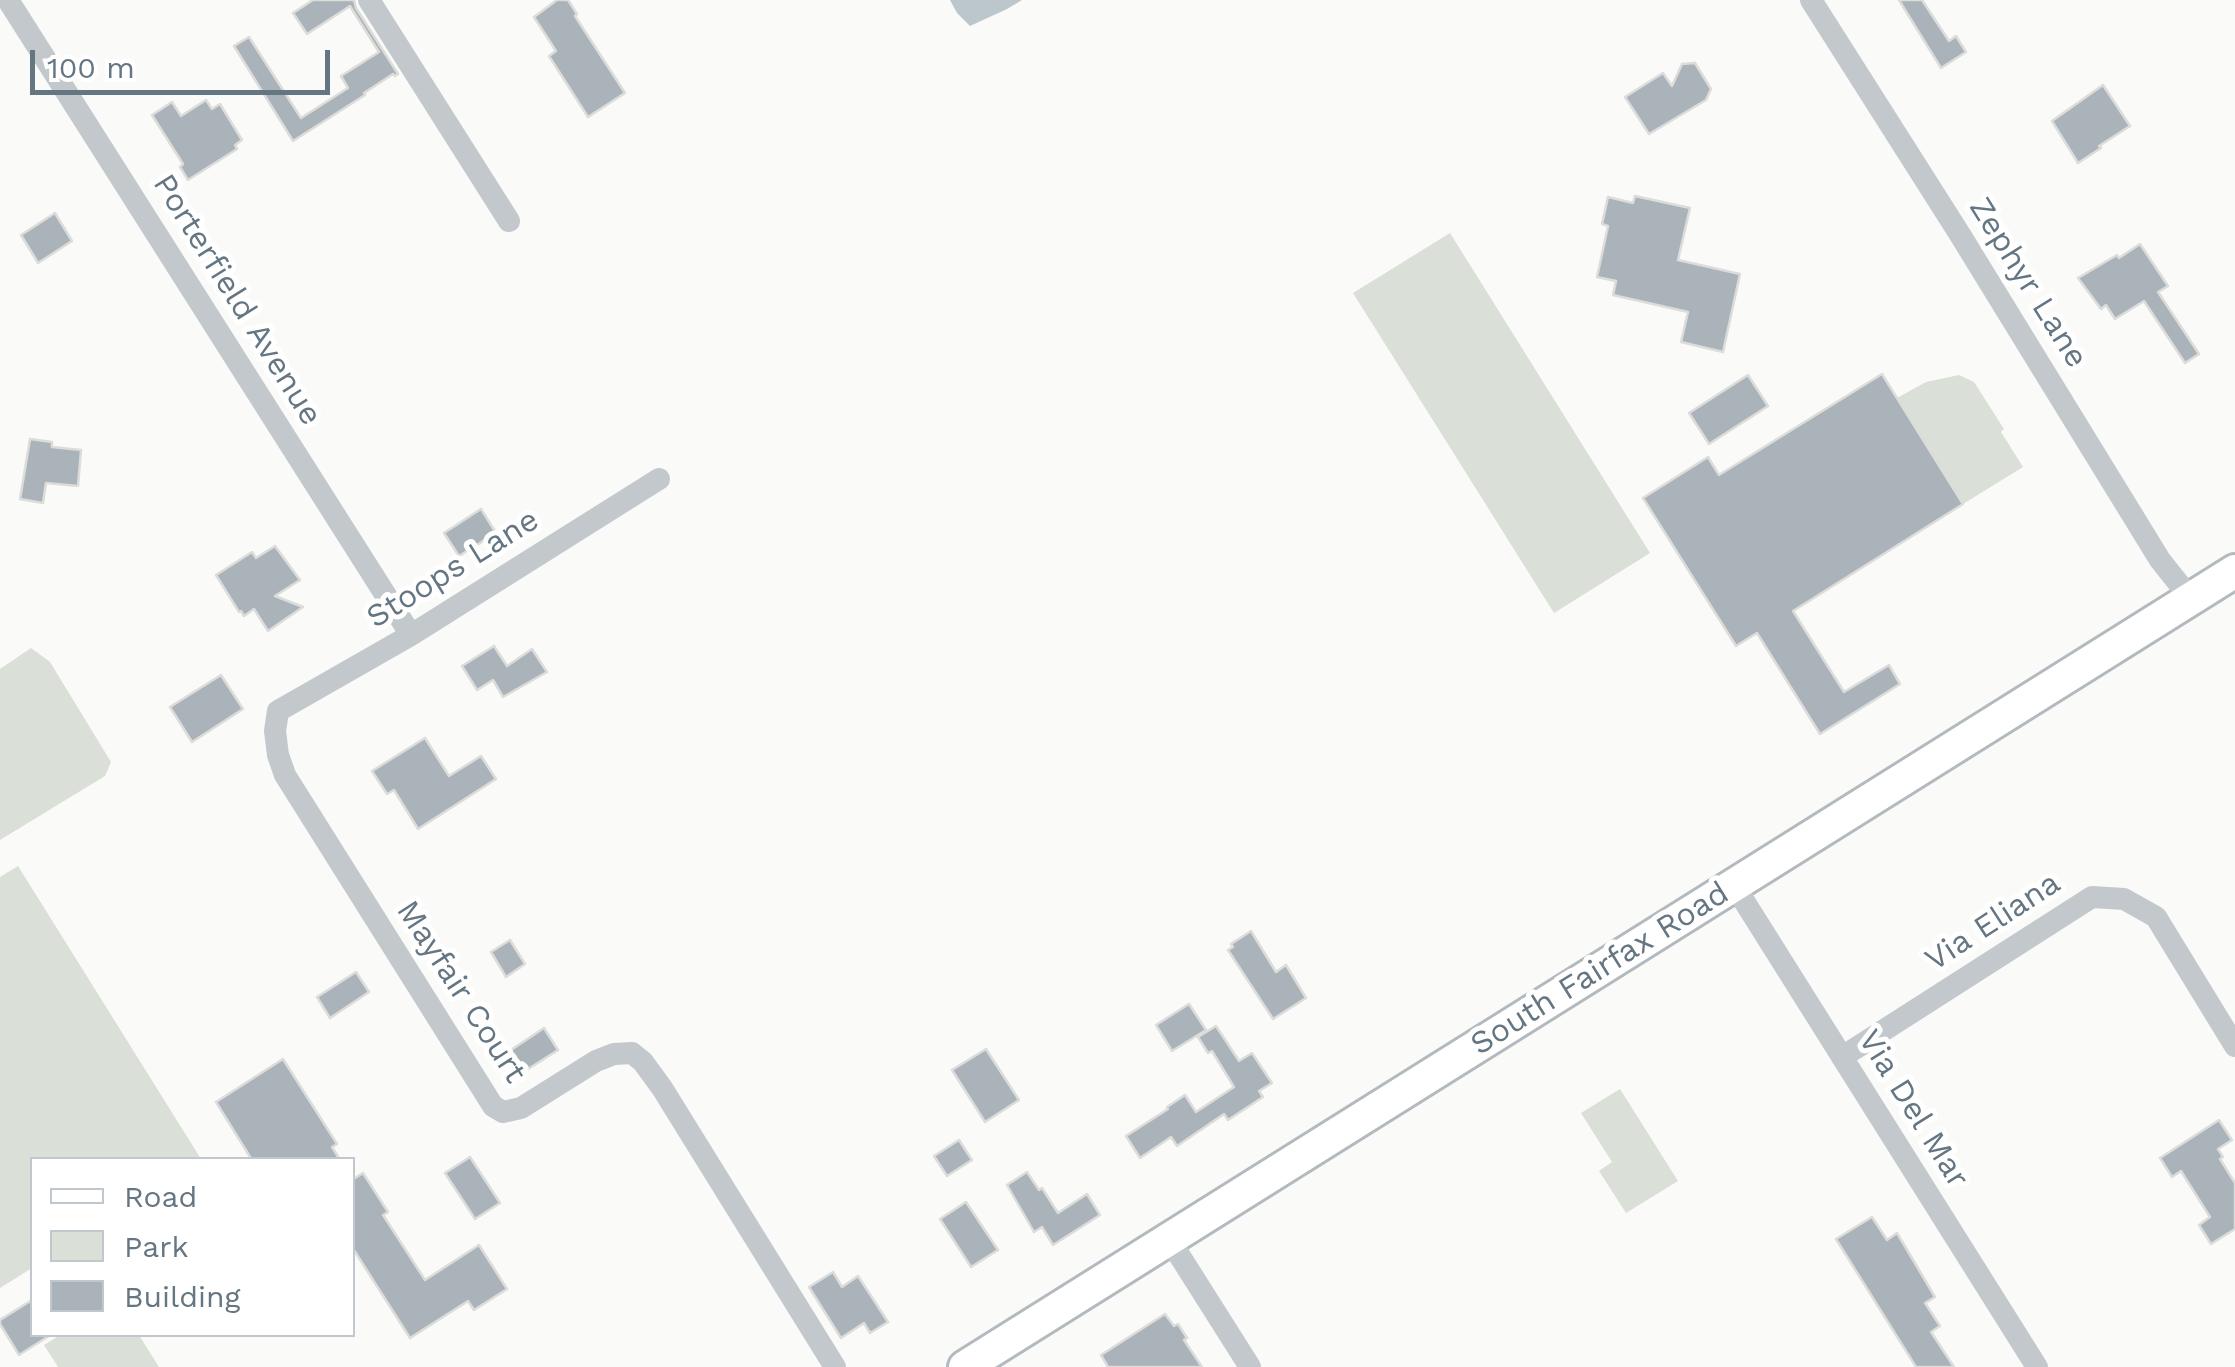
<!DOCTYPE html>
<style>
body{margin:0}
#map{position:relative;width:2235px;height:1367px;overflow:hidden;background:#fafaf8;font-family:"Work Sans",sans-serif}
canvas{display:block}
.legend{position:absolute;left:30px;top:1157px;width:325px;height:180px;box-sizing:border-box;background:#fff;border:2px solid #c1c8cd;margin:0;padding:12px 18px;list-style:none;font-size:30px;color:#657683}
.legend li{display:flex;align-items:center;gap:20px;height:50px}
.legend b{width:50px;border:2px solid #c1c8cd}
.scale{position:absolute;left:30px;top:50px;width:300px;height:45px;box-sizing:border-box;border:5px solid #657683;border-top:0;padding-left:12px;font-size:30px;line-height:35px;white-space:nowrap;color:#657683;-webkit-text-stroke:8px #fff;paint-order:stroke}
</style>
<div id="map">
<canvas width="2235" height="1367"></canvas>
<ul class="legend">
<li><b style="height:12px;background:#fff"></b>Road</li>
<li><b style="height:28px;background:#dadfd7"></b>Park</li>
<li><b style="height:28px;background:#aab3b9"></b>Building</li>
</ul>
<div class="scale">100 m</div>
</div>
<script>
const g = document.querySelector('canvas').getContext('2d');
g.lineJoin = 'round';
function paint(path, color) {
  g.fillStyle = color;
  g.fill(path, 'evenodd');
}
function toPath(rows) {
  const path = new Path2D();
  for (const r of rows) {
    path.moveTo(r[0], r[1]);
    for (let i = 2; i < r.length; i += 2) path.lineTo(r[i], r[i + 1]);
  }
  return path;
}
function strokePath(path, color, width, dash) {
  g.strokeStyle = color;
  g.lineWidth = width;
  g.lineCap = dash ? 'butt' : 'round';
  g.setLineDash(dash || []);
  g.stroke(path);
}
function write(font, color, halo, rows, align = 'center') {
  g.font = font + ' "Work Sans",sans-serif';
  g.lineWidth = 10;
  g.setLineDash([]);
  g.textBaseline = 'middle';
  g.strokeStyle = halo;
  g.fillStyle = color;
  for (const [text, x, y, turn = 0] of rows) {
    g.save();
    g.translate(x, y);
    g.rotate((+turn || 0) * Math.PI / 180);
    g.textAlign = isNaN(turn) ? turn : align;
    if (halo) g.strokeText(text, 0, 0);
    g.fillText(text, 0, 0);
    g.restore();
  }
}
paint(toPath([
 [1450,233,1650,553,1554,613,1353,293],
 [1959,375,1974,382,2004,429,2001,432,2023,467,1963,504,1897,398,1926,382],
 [31,648,50,662,111,762,105,776,0,840,0,669],
 [18,866,201,1159,32,1160,32,1268,0,1288,0,877],
 [1620,1089,1678,1181,1626,1213,1599,1171,1612,1162,1581,1113],
 [62,1334,139,1335,159,1367,58,1367,44,1345]
]), '#dadfd7');
paint(toPath([
 [950,0,1022,0,1007,9,970,26,957,13]
]), '#bbc7cb');
const building = toPath([
 [313,0,354,0,356,8,398,74,395,76,393,74,364,93,365,95,293,141,234,46,249,37,301,118,348,88,341,76,379,52,350,6,307,34,293,13,313,0],
 [557,0,568,0,577,14,575,16,625,93,588,117,549,56,556,51,534,17,557,0],
 [1899,0,1922,0,1949,41,1956,36,1966,52,1941,68,1899,0],
 [1695,63,1711,89,1706,100,1649,134,1625,97,1663,73,1672,86,1682,64,1695,63],
 [2103,85,2130,126,2099,146,2101,148,2078,163,2052,121,2103,85],
 [206,100,212,109,220,104,242,140,235,145,237,149,188,180,180,167,183,164,152,115,172,102,181,116,206,100],
 [1635,196,1690,208,1678,260,1740,274,1723,352,1681,342,1688,312,1613,295,1616,281,1597,277,1608,226,1602,224,1608,197,1633,203,1635,196],
 [55,213,72,241,38,263,21,235,55,213],
 [2140,244,2168,286,2158,292,2199,354,2185,363,2144,301,2115,319,2106,305,2101,309,2078,278,2117,255,2119,258,2140,244],
 [1882,374,1963,504,1793,611,1844,692,1889,665,1900,684,1820,734,1757,633,1736,646,1643,498,1708,457,1719,475,1882,374],
 [1748,375,1768,406,1709,444,1689,413,1748,375],
 [30,439,52,442,52,447,81,450,78,486,46,483,43,503,20,499,30,439],
 [481,509,496,533,459,556,444,533,481,509],
 [275,546,300,580,275,596,303,607,268,631,254,609,244,616,241,611,239,612,216,575,252,552,256,558,275,546],
 [494,646,507,666,532,649,547,672,503,697,493,680,477,690,462,666,494,646],
 [221,675,243,709,192,742,170,707,221,675],
 [425,738,449,776,481,756,496,779,418,829,394,790,387,794,372,771,425,738],
 [1251,931,1276,972,1286,965,1306,998,1273,1019,1228,950,1233,947,1231,944,1251,931],
 [510,940,525,964,506,977,491,952,510,940],
 [356,972,369,992,330,1018,317,997,356,972],
 [1189,1004,1206,1030,1172,1051,1156,1025,1189,1004],
 [1216,1026,1239,1061,1252,1053,1272,1083,1259,1091,1263,1097,1228,1120,1224,1114,1177,1146,1171,1137,1140,1158,1126,1136,1168,1109,1167,1107,1185,1095,1196,1112,1234,1087,1212,1051,1208,1053,1198,1037,1216,1026],
 [544,1028,558,1050,525,1071,511,1050,544,1028],
 [986,1049,1019,1100,985,1122,952,1070,986,1049],
 [283,1059,337,1144,332,1147,340,1160,252,1160,216,1102,283,1059],
 [2219,1120,2232,1140,2218,1149,2223,1157,2220,1159,2235,1183,2235,1229,2211,1244,2199,1225,2210,1217,2181,1171,2172,1177,2160,1158,2219,1120],
 [959,1140,972,1160,947,1176,934,1156,959,1140],
 [470,1157,500,1203,475,1219,445,1173,470,1157],
 [1027,1172,1039,1190,1042,1188,1058,1213,1087,1194,1100,1215,1053,1245,1042,1227,1034,1232,1007,1185,1027,1172],
 [363,1173,388,1212,383,1215,425,1280,479,1245,507,1289,474,1310,468,1301,410,1338,352,1247,352,1180,363,1173],
 [966,1202,998,1250,971,1267,940,1219,966,1202],
 [1872,1217,1887,1240,1897,1233,1935,1297,1925,1303,1940,1326,1931,1332,1954,1367,1916,1367,1836,1239,1872,1217],
 [833,1272,842,1287,858,1276,888,1322,870,1333,864,1323,841,1338,809,1287,833,1272],
 [32,1300,32,1334,52,1334,19,1355,0,1324,0,1320,32,1300],
 [1165,1314,1174,1326,1178,1324,1187,1338,1184,1340,1202,1367,1108,1367,1101,1355,1165,1314]
]);
paint(building, '#aab3b9');
strokePath(building, '#dcdcda', 2.5);
const secondary = toPath([
 [965,1367,2235,571]
]);
strokePath(secondary, '#b3babf', 38);
strokePath(toPath([
 [8,0,411,635],
 [369,0,509,221],
 [1811,0,1959,233,2160,560,2191,599],
 [659,479,411,635,278,711,275,731,278,755,285,775,493,1106,503,1112,521,1108,596,1061,614,1054,632,1053,643,1062,662,1088,835,1367],
 [1734,885,2037,1367],
 [1842,1057,2092,897,2124,899,2156,917,2235,1046],
 [1169,1239,1250,1367]
]), '#c3c8cc', 22);
strokePath(secondary, '#fff', 32);
write('32px', '#657683', '#fff', [
 ["Zephyr Lane",2028,283,58],
 ["Porterfield Avenue",237,300,58],
 ["Stoops Lane",453,569,-32],
 ["Via Eliana",1993,922,-33],
 ["South Fairfax Road",1600,969,-32],
 ["Mayfair Court",461,992,57],
 ["Via Del Mar",1913,1109,58]
]);
</script>
